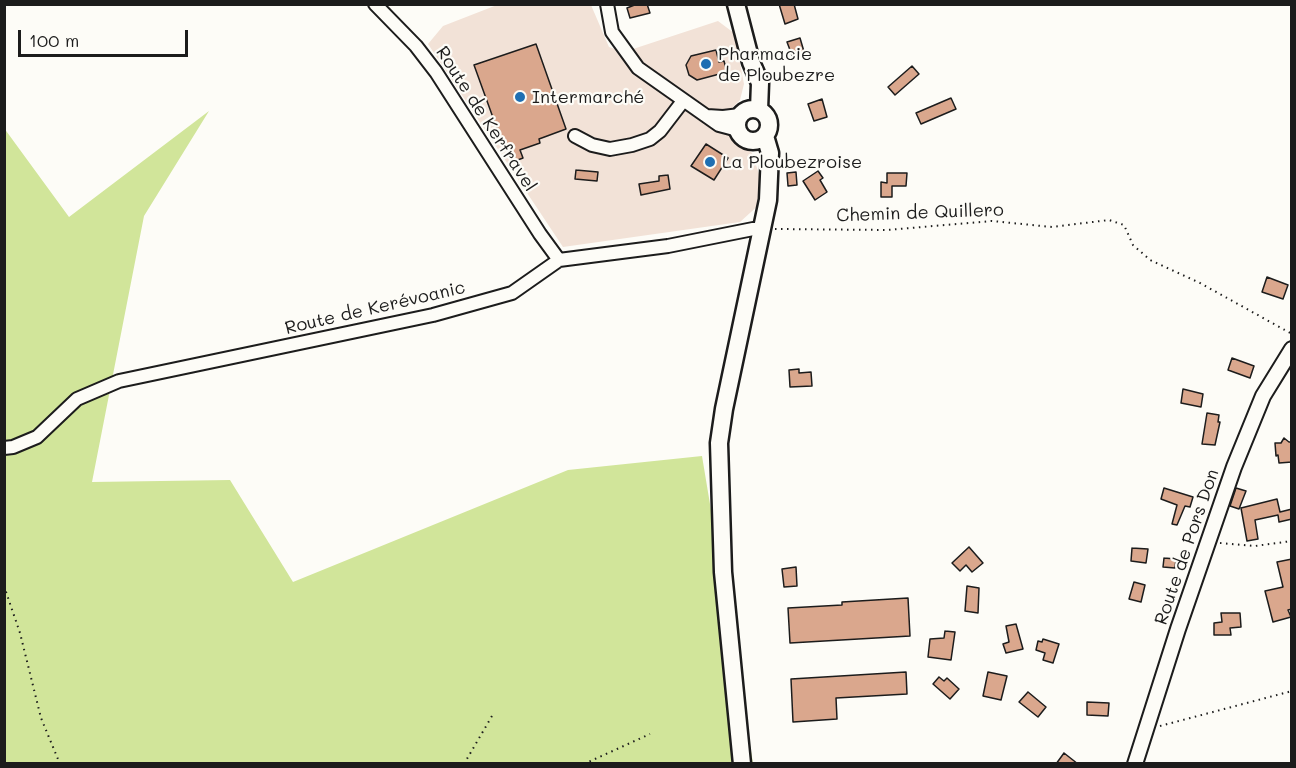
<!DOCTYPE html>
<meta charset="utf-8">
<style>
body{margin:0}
#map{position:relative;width:1296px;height:768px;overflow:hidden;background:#fdfcf7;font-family:Mali,sans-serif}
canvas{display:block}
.frame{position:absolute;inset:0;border:6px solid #1c1c1c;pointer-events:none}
.scale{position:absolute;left:18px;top:30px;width:170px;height:27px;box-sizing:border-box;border:3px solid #1c1c1c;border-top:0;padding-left:8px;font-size:18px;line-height:21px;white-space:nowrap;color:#1c1c1c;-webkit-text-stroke:4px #fdfcf7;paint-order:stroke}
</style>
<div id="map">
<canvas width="1296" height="768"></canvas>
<div class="frame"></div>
<div class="scale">100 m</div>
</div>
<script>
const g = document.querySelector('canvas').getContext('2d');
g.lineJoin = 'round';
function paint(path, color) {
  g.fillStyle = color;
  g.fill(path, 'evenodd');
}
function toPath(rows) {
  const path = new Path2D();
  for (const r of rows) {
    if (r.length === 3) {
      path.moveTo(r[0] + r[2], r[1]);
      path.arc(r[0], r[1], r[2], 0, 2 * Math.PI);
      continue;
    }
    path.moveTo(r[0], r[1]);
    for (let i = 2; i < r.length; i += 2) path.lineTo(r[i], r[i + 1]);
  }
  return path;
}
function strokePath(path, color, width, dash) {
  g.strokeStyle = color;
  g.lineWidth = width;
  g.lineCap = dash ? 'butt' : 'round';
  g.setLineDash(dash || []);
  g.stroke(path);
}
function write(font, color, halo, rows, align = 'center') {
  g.font = font + ' Mali,sans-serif';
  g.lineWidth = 4.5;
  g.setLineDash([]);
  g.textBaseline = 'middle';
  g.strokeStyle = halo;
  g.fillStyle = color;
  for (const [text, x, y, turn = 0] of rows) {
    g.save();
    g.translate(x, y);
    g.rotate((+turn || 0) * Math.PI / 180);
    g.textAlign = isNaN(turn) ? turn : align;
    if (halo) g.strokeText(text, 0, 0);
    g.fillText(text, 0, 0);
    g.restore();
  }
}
paint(toPath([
 [497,5,591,5,609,47,624,52,718,21,734,33,744,84,740,100,731,109,731,137,752,153,760,177,761,203,740,222,563,247,428,44,443,26]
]), '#f2e2d7');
paint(toPath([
 [209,111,144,216,92,482,230,480,293,582,568,470,702,456,753,763,5,763,4,128,69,217]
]), '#d1e59a');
const building = toPath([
 [637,4,647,4,650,13,630,18,627,8,637,4],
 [779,4,794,4,798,19,785,24,779,4],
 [800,38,805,55,793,58,787,42,800,38],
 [536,44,566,129,539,139,540,143,520,150,523,158,515,161,500,137,474,65,536,44],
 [716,50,719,62,724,61,727,72,697,80,689,75,686,65,691,56,716,50],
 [912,66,919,74,895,95,888,87,912,66],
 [951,98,956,109,921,124,916,113,951,98],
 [822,99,827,117,814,121,808,104,822,99],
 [706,144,728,158,714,180,691,166,706,144],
 [576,170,598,172,597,181,575,179,576,170],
 [818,171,823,178,820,180,827,192,815,200,803,181,818,171],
 [796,172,797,185,788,186,787,173,796,172],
 [887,173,907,173,906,186,892,186,892,197,881,197,881,182,887,183,887,173],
 [668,175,670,189,641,195,639,184,659,181,659,176,668,175],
 [1267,277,1288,285,1283,299,1262,292,1267,277],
 [1232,358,1254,366,1250,378,1228,370,1232,358],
 [799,369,799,373,811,372,812,386,790,387,789,370,799,369],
 [1183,389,1203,394,1201,407,1181,403,1183,389],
 [1207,413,1219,415,1218,422,1220,422,1215,445,1202,444,1207,413],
 [1284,438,1289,442,1292,442,1292,462,1279,463,1278,455,1276,456,1275,443,1281,443,1284,438],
 [1164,488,1193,497,1190,507,1185,506,1177,525,1172,524,1177,505,1161,499,1164,488],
 [1236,488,1246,491,1239,509,1230,506,1236,488],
 [1277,499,1280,512,1292,509,1292,519,1279,522,1278,515,1255,520,1258,539,1247,541,1241,508,1277,499],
 [969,547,983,563,972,572,966,565,960,571,952,563,969,547],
 [1132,548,1148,549,1146,563,1131,561,1132,548],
 [1164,558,1176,559,1175,568,1163,567,1164,558],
 [1292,559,1292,609,1288,610,1291,617,1273,622,1265,591,1283,587,1277,562,1292,559],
 [796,567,797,586,784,587,782,569,796,567],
 [1134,582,1145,585,1141,602,1129,599,1134,582],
 [967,586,979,588,978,613,965,611,967,586],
 [908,598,910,636,790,643,788,608,842,605,842,602,908,598],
 [1221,613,1240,613,1241,627,1230,628,1231,635,1214,635,1214,623,1222,622,1221,613],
 [1016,624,1023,649,1006,653,1003,644,1009,642,1006,626,1016,624],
 [945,631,955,632,951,660,928,657,930,639,944,638,945,631],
 [1043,639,1059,644,1053,663,1043,660,1045,653,1036,650,1038,641,1042,642,1043,639],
 [906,672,907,694,836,698,837,719,793,722,791,679,906,672],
 [988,672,1007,676,1001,700,983,696,988,672],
 [939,677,944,681,947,678,959,689,950,699,933,684,939,677],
 [1028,692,1046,707,1038,717,1019,702,1028,692],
 [1087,702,1109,703,1108,716,1087,715,1087,702],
 [1064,753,1078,764,1056,764,1064,753]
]);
paint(building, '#daa78d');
strokePath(building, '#1c1c1c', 1.5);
const minor = toPath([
 [375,4,416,46,436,72,540,234,559,260],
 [607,4,612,32,638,68,719,125,738,130],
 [707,116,723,117,740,115],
 [575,136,592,145,610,149,632,145,650,139,660,131,683,101],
 [4,448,13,447,37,437,77,399,119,381,433,315,512,293,559,260,668,246,753,229,763,229]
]);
const tertiary = toPath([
 [1135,764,1178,629,1234,467,1263,396,1292,349]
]);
const secondary = toPath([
 [736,4,751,62,760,83,759,110],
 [753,125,16],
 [742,764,723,572,719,443,724,409,768,200,770,153,765,136]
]);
strokePath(minor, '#1c1c1c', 16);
strokePath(tertiary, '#1c1c1c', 18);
strokePath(secondary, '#1c1c1c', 21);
strokePath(toPath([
 [775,229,887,230,992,221,1052,227,1109,220,1124,225,1133,245,1150,260,1200,283,1292,334],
 [1220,543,1255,546,1292,541],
 [4,586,20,633,41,718,60,764],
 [1160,726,1292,691],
 [464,764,492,716],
 [584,764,650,734]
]), '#1c1c1c', 2, [1.5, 4.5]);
strokePath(minor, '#fdfcf7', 12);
strokePath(tertiary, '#fdfcf7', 14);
strokePath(secondary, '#fdfcf7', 16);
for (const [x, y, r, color] of [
 [706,64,6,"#1f6fb2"],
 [520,97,6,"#1f6fb2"],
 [710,162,6,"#1f6fb2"]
]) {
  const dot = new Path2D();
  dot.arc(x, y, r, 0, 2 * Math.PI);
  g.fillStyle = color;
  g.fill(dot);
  strokePath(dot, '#fdfcf7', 2);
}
write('18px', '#1c1c1c', '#fdfcf7', [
 ["Pharmacie",718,54],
 ["de Ploubezre",718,75],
 ["Intermarché",532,97],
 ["La Ploubezroise",722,162]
], 'left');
write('18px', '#1c1c1c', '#fdfcf7', [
 ["Route de Kerfravel",486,119,57],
 ["Chemin de Quillero",920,213,-2],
 ["Route de Kerévoanic",375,308,-13],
 ["Route de Pors Don",1187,547,-71]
]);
</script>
